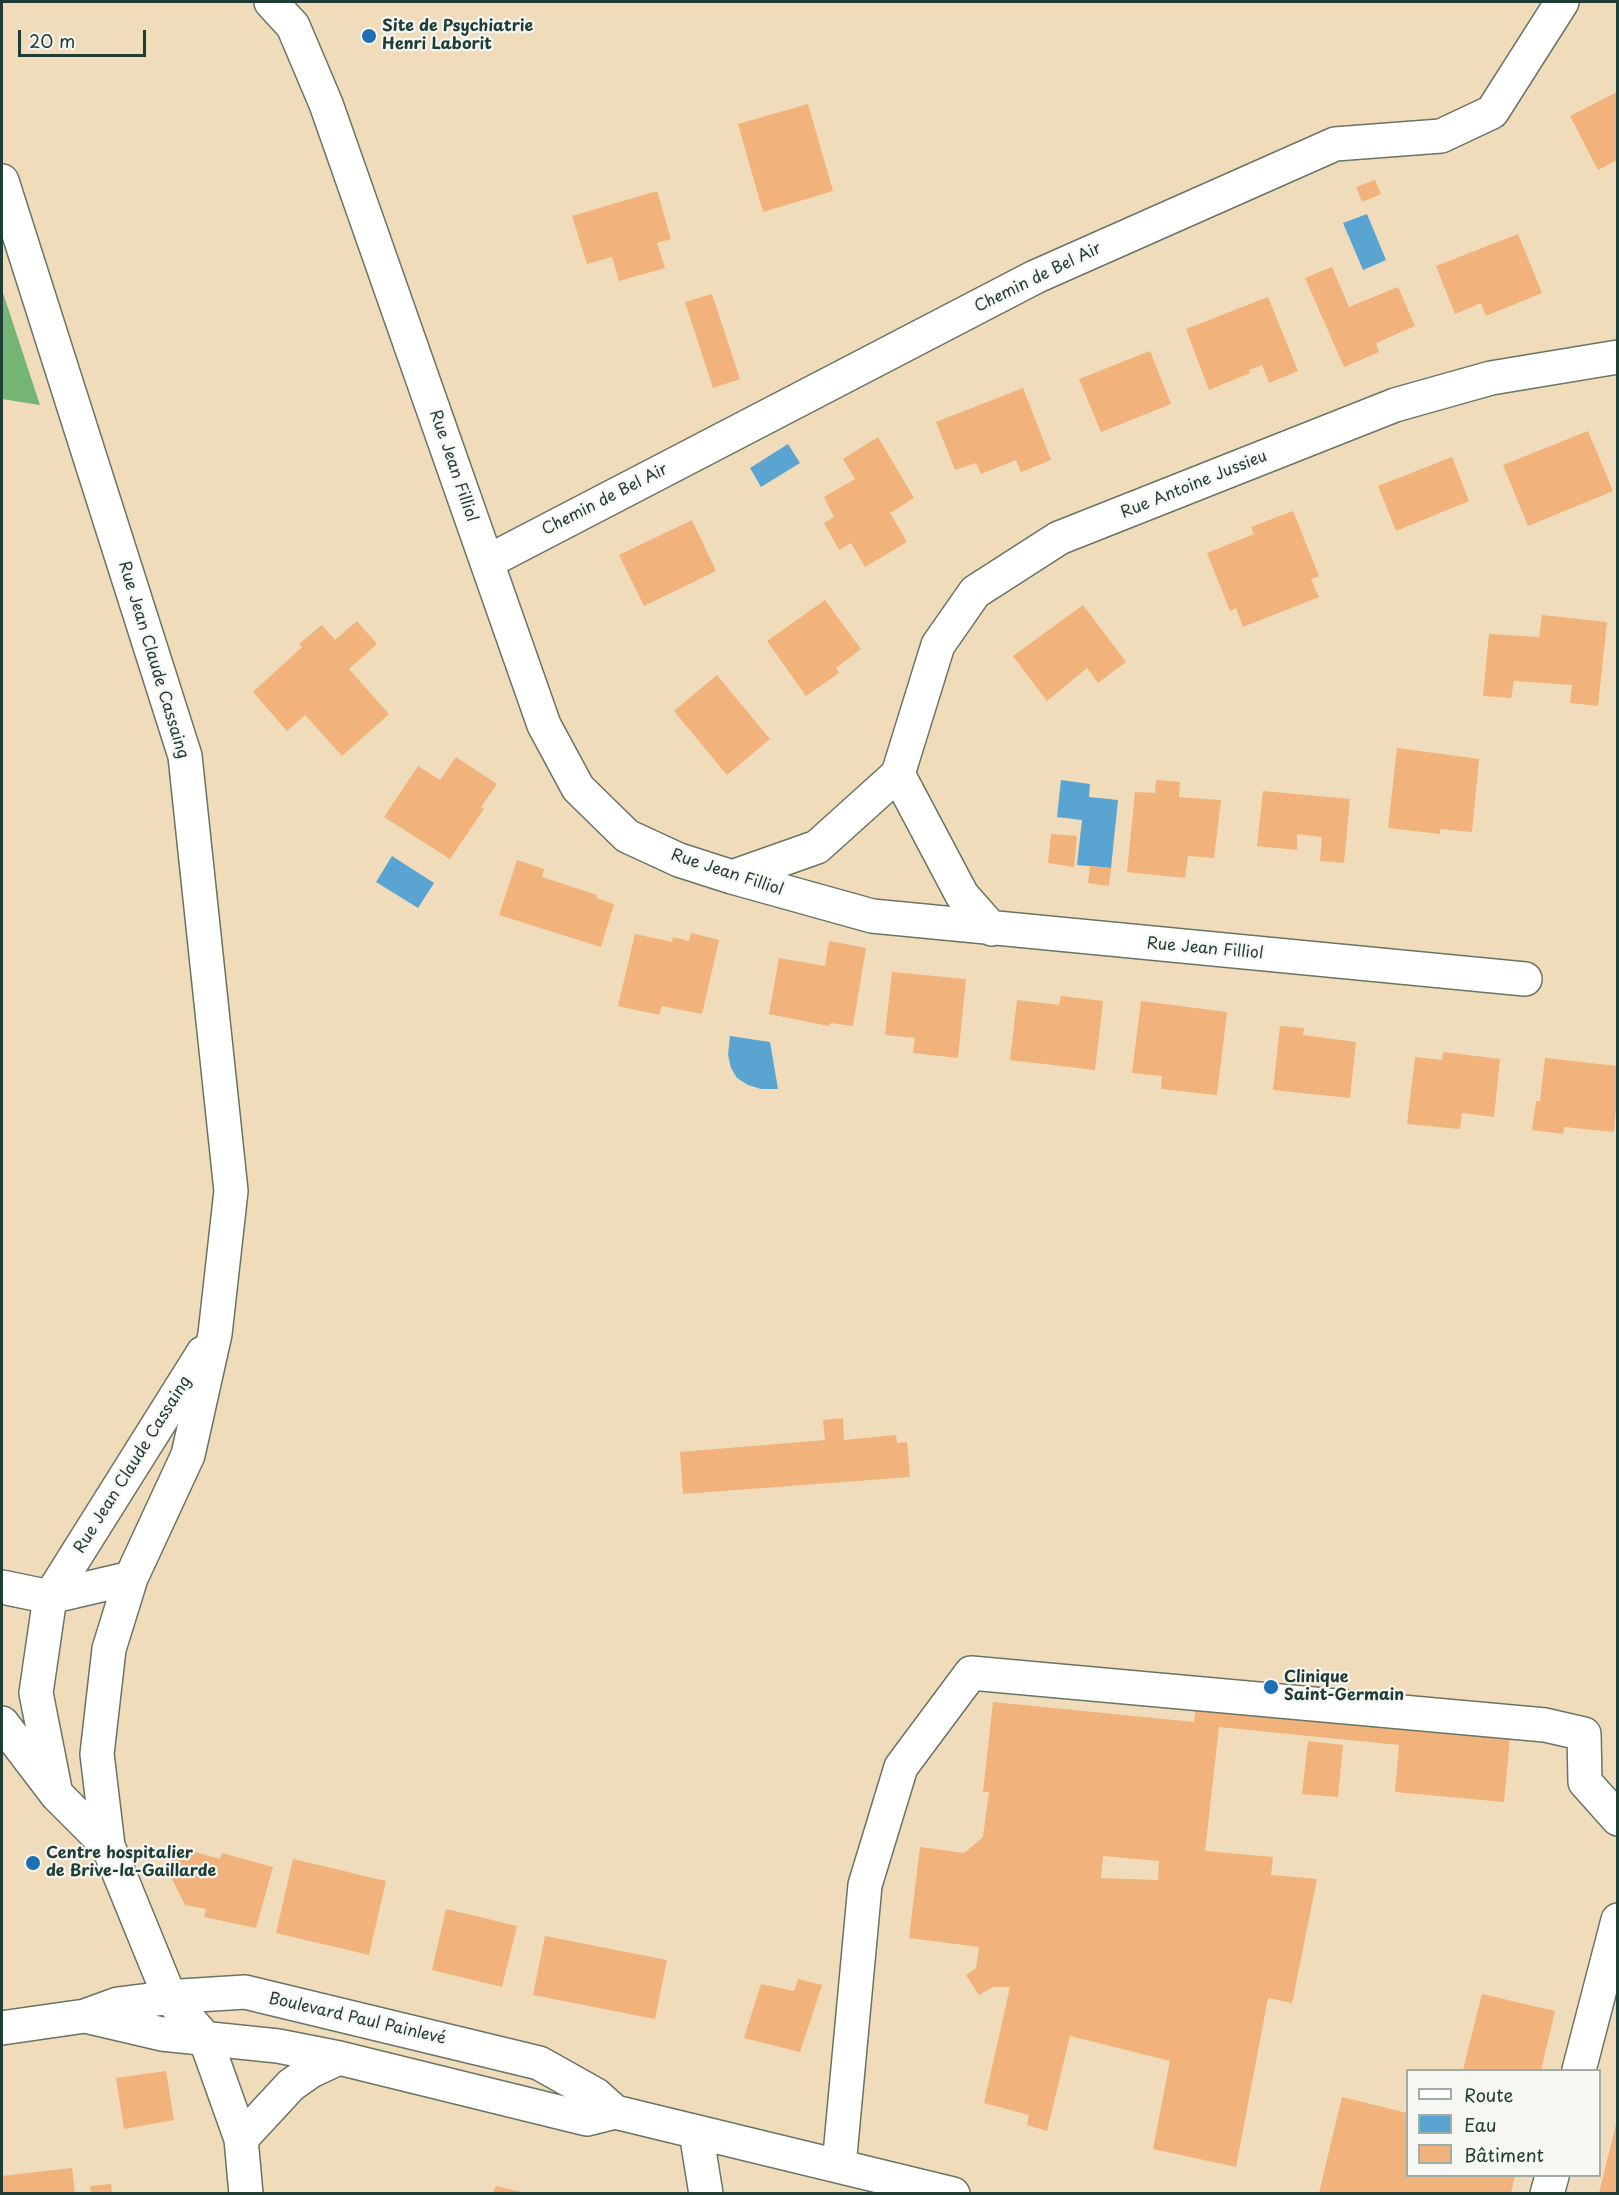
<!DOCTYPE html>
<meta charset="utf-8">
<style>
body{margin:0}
#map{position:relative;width:1619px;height:2195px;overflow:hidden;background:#f0dcbb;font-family:"Playpen Sans",sans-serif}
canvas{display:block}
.frame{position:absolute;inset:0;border:3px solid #1f3d34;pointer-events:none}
.legend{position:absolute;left:1406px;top:2069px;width:195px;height:108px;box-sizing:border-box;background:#f6f6f2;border:2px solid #a0aca6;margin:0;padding:8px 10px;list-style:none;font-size:18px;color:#1f3d34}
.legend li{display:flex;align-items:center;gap:12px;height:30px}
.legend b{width:30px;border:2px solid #a0aca6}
.scale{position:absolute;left:18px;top:30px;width:128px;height:27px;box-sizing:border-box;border:3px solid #1f3d34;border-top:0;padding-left:8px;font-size:18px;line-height:21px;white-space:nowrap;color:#1f3d34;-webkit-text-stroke:4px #f6f6f2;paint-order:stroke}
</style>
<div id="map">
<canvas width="1619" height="2195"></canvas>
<div class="frame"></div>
<ul class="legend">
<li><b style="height:8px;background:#fff"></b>Route</li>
<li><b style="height:16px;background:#59a4d1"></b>Eau</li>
<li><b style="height:16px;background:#f1b27b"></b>Bâtiment</li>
</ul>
<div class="scale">20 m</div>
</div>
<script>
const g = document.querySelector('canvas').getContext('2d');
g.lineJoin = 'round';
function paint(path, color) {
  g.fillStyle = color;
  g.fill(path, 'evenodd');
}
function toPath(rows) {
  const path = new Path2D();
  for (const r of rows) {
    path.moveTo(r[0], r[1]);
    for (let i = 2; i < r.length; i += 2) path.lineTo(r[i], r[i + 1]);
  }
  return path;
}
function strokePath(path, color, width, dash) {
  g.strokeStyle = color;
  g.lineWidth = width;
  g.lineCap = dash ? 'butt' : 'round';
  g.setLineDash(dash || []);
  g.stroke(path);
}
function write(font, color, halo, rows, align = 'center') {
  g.font = font + ' "Playpen Sans",sans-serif';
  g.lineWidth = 4.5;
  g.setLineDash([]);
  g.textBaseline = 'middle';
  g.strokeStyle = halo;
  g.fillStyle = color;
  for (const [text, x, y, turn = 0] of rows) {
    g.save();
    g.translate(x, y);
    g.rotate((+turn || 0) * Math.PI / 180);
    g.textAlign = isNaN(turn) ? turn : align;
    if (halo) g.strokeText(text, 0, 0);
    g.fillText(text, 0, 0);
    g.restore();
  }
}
paint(toPath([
 [2,290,40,405,2,399]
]), '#74b475');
paint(toPath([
 [1367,214,1386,260,1363,270,1343,223],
 [788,444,800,463,761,487,750,468],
 [1061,780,1090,784,1089,797,1118,800,1111,868,1077,865,1082,820,1057,817],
 [392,856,434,883,418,908,376,882],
 [730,1036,770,1042,778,1089,761,1089,748,1085,737,1078,731,1068,728,1055]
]), '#59a4d1');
paint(toPath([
 [1617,92,1617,160,1598,170,1570,116],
 [808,104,833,191,763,212,738,124],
 [1375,180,1381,194,1362,202,1356,187],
 [657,191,671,239,657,243,665,268,619,281,612,257,587,264,572,216],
 [1518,234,1542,293,1486,316,1481,303,1455,314,1436,266],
 [1332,267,1349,307,1398,287,1415,326,1376,343,1379,352,1344,367,1305,278],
 [712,294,740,379,713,388,685,302],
 [1268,297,1298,371,1269,383,1262,365,1249,370,1250,373,1209,390,1186,329],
 [1150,351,1171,404,1101,432,1079,379],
 [1023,388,1051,460,1021,472,1016,460,981,474,976,463,955,470,936,422],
 [1588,431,1613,491,1528,526,1503,465],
 [878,437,914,498,890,513,907,542,865,567,851,543,839,550,824,523,834,517,824,497,855,479,843,459],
 [1452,457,1469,501,1396,531,1378,486],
 [1293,511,1319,576,1311,579,1319,597,1243,627,1236,608,1230,611,1207,553,1254,534,1251,527],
 [692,520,716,571,644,606,619,555],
 [825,600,861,649,836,668,839,673,806,696,767,641],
 [1083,605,1126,662,1098,683,1087,668,1047,701,1013,656],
 [1542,615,1607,622,1598,706,1570,703,1572,685,1514,681,1511,698,1483,696,1489,634,1539,637],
 [357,621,377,644,349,669,389,714,342,756,305,715,287,731,253,692,302,647,299,644,322,625,335,640],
 [717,675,770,739,727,775,674,711],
 [1397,748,1479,759,1472,832,1440,829,1440,834,1388,828],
 [456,757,497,784,481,807,484,809,450,859,384,817,418,766,440,780],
 [1156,780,1180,782,1179,797,1221,800,1214,858,1188,856,1185,878,1127,872,1135,792,1155,793],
 [1263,791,1350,799,1344,863,1320,861,1322,837,1297,834,1297,850,1257,846],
 [1051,834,1077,836,1074,867,1048,863],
 [517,860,544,869,542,877,597,895,596,898,614,904,601,947,499,915],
 [1090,866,1111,868,1109,886,1088,883],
 [691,933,719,940,702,1014,662,1006,659,1015,618,1006,635,934,672,942,673,937,689,941],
 [829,941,866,948,853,1026,831,1023,829,1026,769,1014,779,958,825,966],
 [892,972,966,979,958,1058,913,1053,915,1038,885,1035],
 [1061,996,1103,1001,1095,1070,1010,1060,1017,1000,1059,1005],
 [1141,1001,1227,1012,1217,1095,1161,1089,1162,1076,1132,1073],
 [1280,1026,1304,1028,1303,1035,1356,1042,1350,1098,1273,1090],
 [1443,1052,1500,1059,1494,1117,1462,1113,1460,1129,1407,1124,1415,1057,1442,1060],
 [1545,1058,1617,1066,1617,1095,1614,1132,1564,1127,1563,1134,1532,1130,1536,1101,1540,1101],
 [843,1418,844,1440,896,1435,897,1443,907,1442,910,1477,683,1494,680,1452,825,1440,823,1420],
 [993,1702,1194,1722,1196,1707,1510,1738,1504,1802,1395,1792,1399,1745,1219,1727,1205,1851,1273,1857,1271,1875,1317,1879,1292,2003,1268,1998,1236,2167,1153,2149,1170,2061,1070,2036,1047,2131,1027,2125,1029,2115,984,2103,1010,1987,993,1987,979,1995,966,1975,976,1968,979,1947,909,1938,920,1847,964,1853,983,1837,989,1792,983,1792],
 [1103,1856,1159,1861,1158,1880,1101,1878],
 [1308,1741,1343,1745,1338,1797,1302,1794],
 [177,1847,220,1859,222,1853,273,1867,256,1928,204,1917,206,1909,185,1905,168,1871],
 [293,1859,386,1881,369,1955,276,1933],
 [446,1909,517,1926,502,1987,432,1970],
 [545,1936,667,1960,655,2019,533,1995],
 [798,1979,822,1985,800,2052,744,2038,761,1984,794,1991],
 [1482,1994,1555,2011,1541,2070,1463,2070],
 [166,2071,174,2120,124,2129,116,2078],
 [1342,2097,1407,2113,1408,2176,1515,2176,1511,2193,1319,2193],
 [1617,2120,1617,2193,1599,2193],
 [72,2168,75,2193,2,2193,2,2176],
 [111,2184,112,2193,91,2193,90,2186],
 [496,2186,526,2193,493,2193]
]), '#f1b27b');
const minor = toPath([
 [271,2,293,26,326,104,544,725,578,788,627,836,679,860,732,877,872,916,1525,979],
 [2,181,185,756,231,1191,215,1334,188,1455,131,1578,109,1649,97,1754,108,1846],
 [487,562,1035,277,1335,144,1441,136,1492,112,1562,2],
 [898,774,962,895,992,929],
 [732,877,817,847,898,774,938,645,975,592,1059,538,1395,405,1491,378,1618,357],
 [2,1587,50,1597,131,1578],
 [2,1723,57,1795,108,1846,170,1998,205,2038,241,2139,246,2194],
 [55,1789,36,1693,50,1597,203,1353],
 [85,2016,118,2004,181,1996,245,1992,539,2063,596,2095,615,2112],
 [2,2028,85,2016,162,2034,278,2046,339,2058,587,2119,615,2112,953,2194],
 [1579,2070,1618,1920],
 [696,2132,706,2194],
 [241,2139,291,2085,311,2071,339,2058],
 [839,2166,865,1885,901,1767,971,1673,1545,1725,1584,1734,1585,1782,1618,1819],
 [1547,2194,1552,2176]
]);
strokePath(minor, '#687563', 36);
strokePath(minor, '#fff', 33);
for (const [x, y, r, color] of [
 [369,36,8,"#1f6fb2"],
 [1271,1687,8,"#1f6fb2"],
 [33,1863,8,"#1f6fb2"]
]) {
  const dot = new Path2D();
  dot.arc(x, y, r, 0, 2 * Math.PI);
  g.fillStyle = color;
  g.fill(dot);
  strokePath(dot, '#f6f6f2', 2);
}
write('bold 16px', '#1f3d34', '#f6f6f2', [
 ["Site de Psychiatrie",382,27],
 ["Henri Laborit",382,45],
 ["Clinique",1284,1678],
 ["Saint-Germain",1284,1696],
 ["Centre hospitalier",46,1854],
 ["de Brive-la-Gaillarde",46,1872]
], 'left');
write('16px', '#1f3d34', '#f6f6f2', [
 ["Chemin de Bel Air",1038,278,-26],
 ["Rue Jean Filliol",453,466,71],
 ["Rue Antoine Jussieu",1194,485,-22],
 ["Chemin de Bel Air",605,500,-27],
 ["Rue Jean Claude Cassaing",153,660,73],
 ["Rue Jean Filliol",727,873,18],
 ["Rue Jean Filliol",1205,949,5],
 ["Rue Jean Claude Cassaing",133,1465,-58],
 ["Boulevard Paul Painlevé",357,2019,13]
]);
</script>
